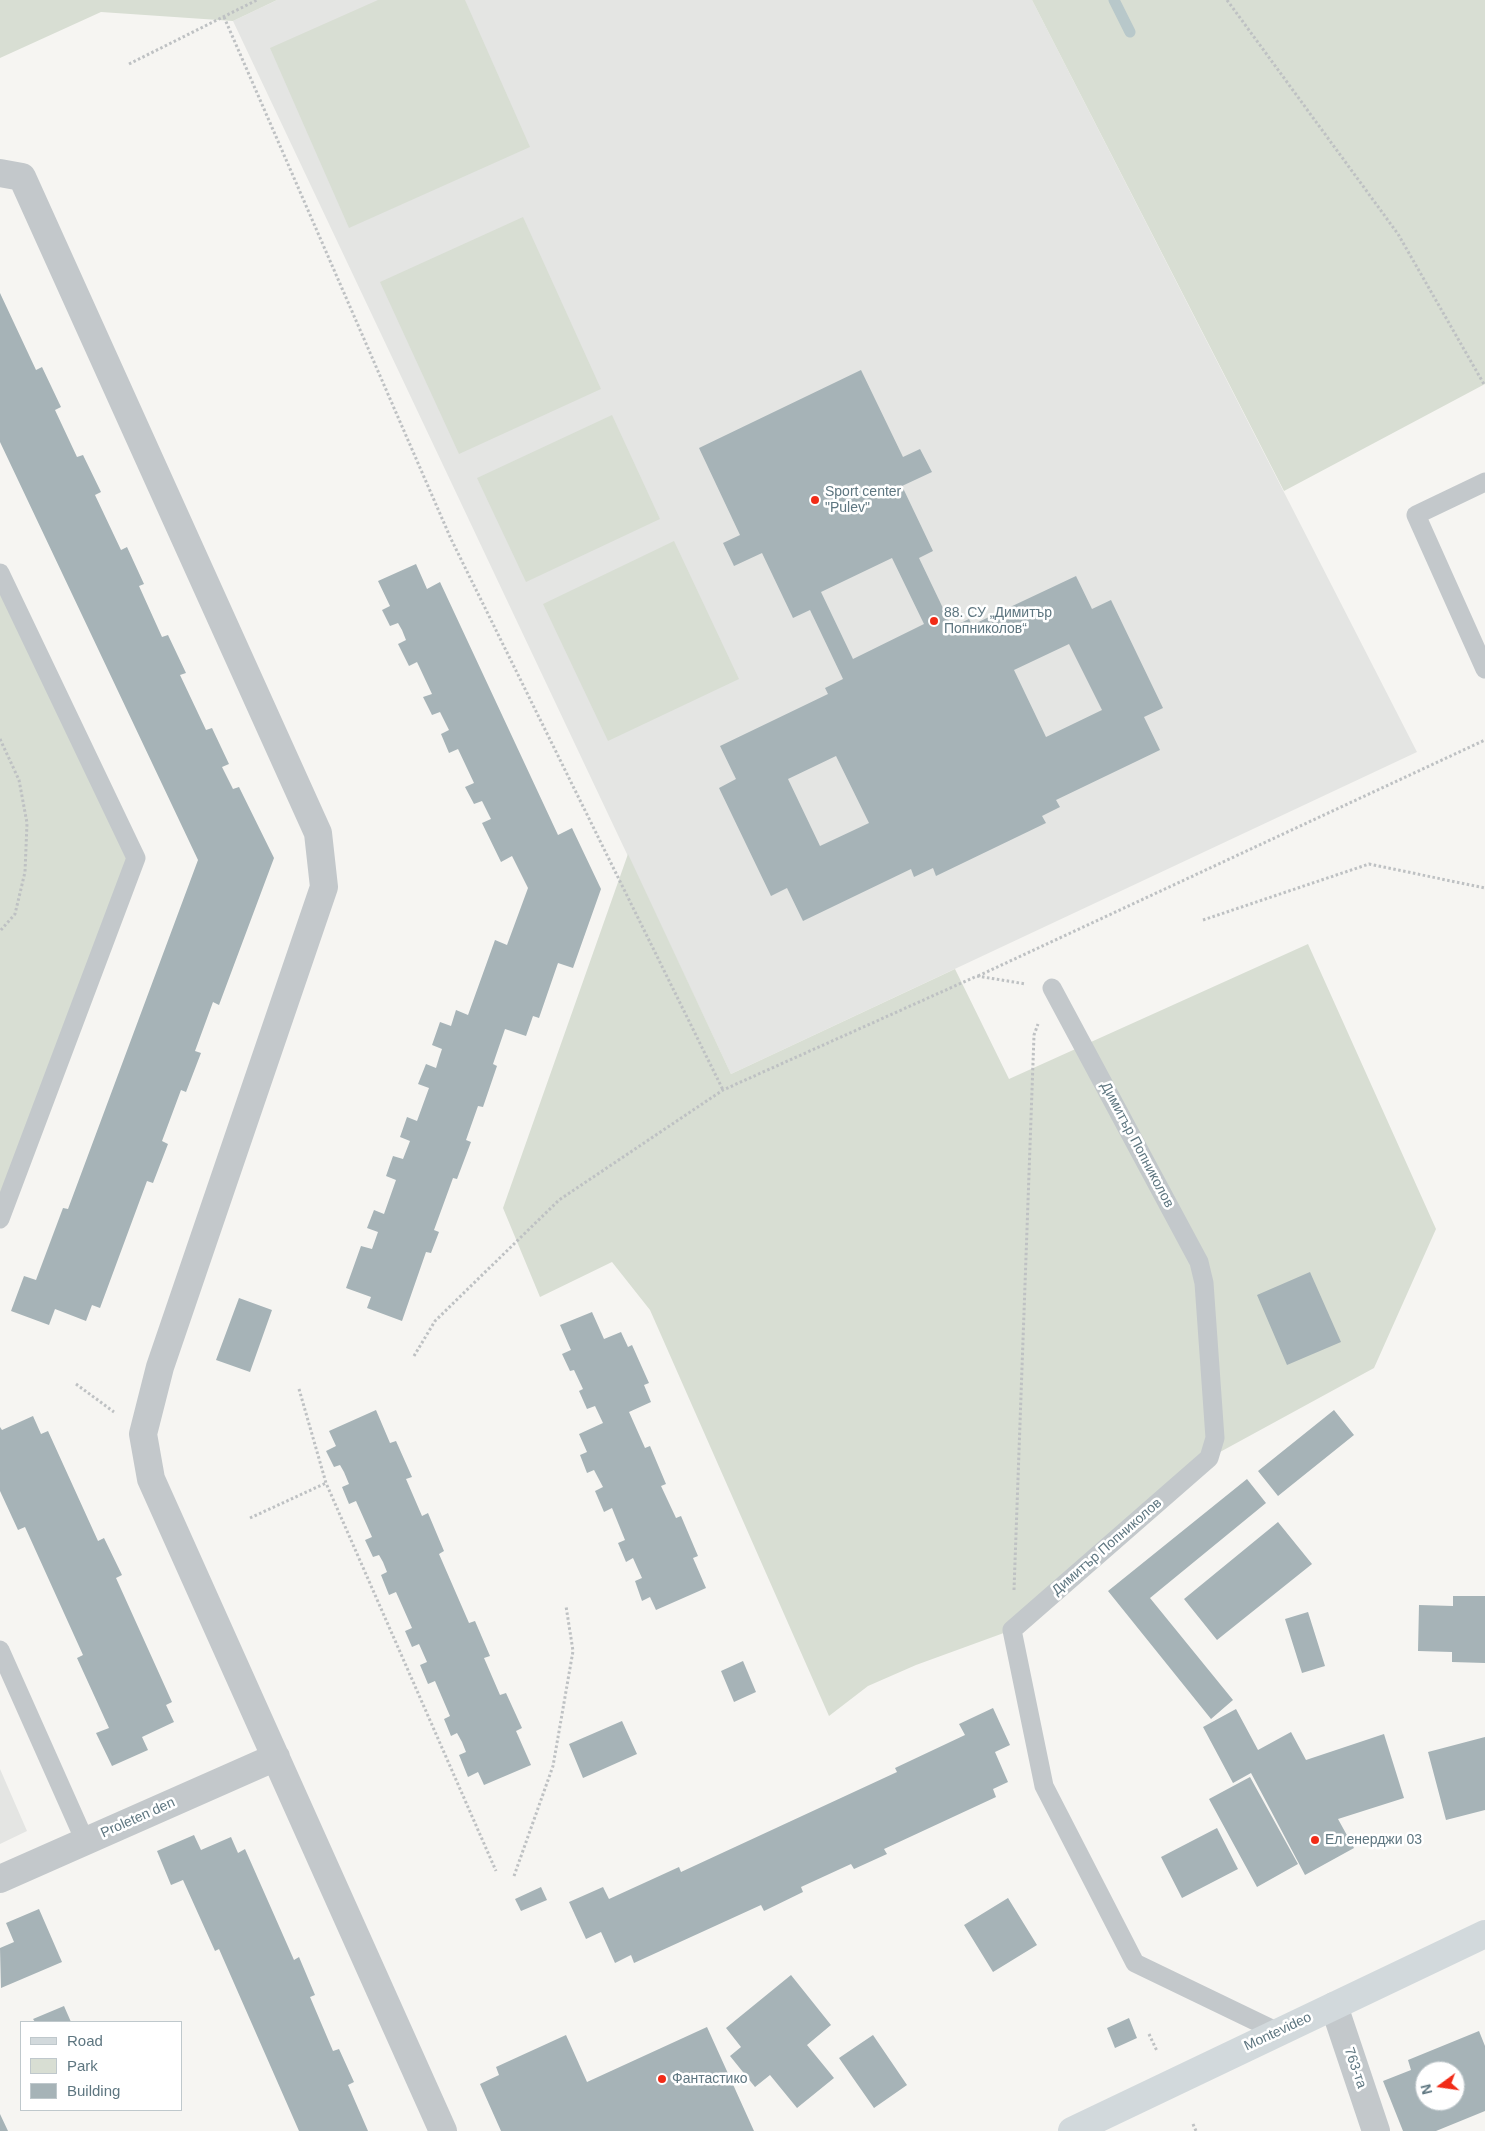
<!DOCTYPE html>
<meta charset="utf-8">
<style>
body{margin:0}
#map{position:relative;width:1485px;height:2131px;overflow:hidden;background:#f6f5f2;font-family:Helvetica,sans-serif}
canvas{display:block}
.legend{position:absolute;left:20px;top:2021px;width:162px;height:90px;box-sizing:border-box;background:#fff;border:1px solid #bfc8cc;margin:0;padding:6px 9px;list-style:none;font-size:15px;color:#5e7680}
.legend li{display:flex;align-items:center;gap:10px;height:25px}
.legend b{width:25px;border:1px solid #bfc8cc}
.north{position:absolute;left:1415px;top:2061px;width:50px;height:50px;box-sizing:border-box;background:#fff;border:1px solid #bfc8cc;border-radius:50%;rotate:256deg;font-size:14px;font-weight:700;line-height:20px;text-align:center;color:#5e7680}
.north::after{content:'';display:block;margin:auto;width:18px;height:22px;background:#f12b17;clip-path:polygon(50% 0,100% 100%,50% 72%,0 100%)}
</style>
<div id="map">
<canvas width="1485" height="2131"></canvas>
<ul class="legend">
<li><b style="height:6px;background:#d2d9dc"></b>Road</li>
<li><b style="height:14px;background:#d8ded3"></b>Park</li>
<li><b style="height:14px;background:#a6b3b7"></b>Building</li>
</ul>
<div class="north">N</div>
</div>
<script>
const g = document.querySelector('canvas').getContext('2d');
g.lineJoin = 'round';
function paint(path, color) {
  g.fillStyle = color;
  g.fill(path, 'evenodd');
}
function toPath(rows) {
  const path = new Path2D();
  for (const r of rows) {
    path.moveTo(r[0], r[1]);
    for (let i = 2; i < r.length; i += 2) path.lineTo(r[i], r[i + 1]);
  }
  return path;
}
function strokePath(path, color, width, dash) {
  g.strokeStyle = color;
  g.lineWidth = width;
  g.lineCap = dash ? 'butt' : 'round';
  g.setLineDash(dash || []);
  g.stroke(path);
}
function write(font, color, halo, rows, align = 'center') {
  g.font = font + ' Helvetica,sans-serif';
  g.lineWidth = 5;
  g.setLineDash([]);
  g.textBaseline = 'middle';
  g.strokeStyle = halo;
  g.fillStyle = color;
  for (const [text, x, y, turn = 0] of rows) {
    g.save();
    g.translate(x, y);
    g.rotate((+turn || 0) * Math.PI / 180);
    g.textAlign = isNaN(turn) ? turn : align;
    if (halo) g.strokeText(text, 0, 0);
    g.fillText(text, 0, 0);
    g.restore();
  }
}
paint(toPath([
 [277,0,1032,0,1417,752,731,1074,233,21],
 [0,1769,27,1831,0,1844]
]), '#e4e5e3');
paint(toPath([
 [0,0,277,0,233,21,101,12,0,58],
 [378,0,465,0,530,147,349,228,270,48],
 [1032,0,1485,0,1485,384,1284,491],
 [523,217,601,389,459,454,380,282],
 [612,415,660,519,526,582,477,478],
 [674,541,739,679,608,741,543,604],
 [0,573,136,858,0,1219],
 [628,854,731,1074,955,969,1009,1079,1308,944,1436,1229,1374,1368,1209,1458,1012,1630,916,1665,868,1686,829,1716,650,1310,612,1262,540,1297,503,1208]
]), '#d8ded3');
strokePath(toPath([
 [1114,0,1130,32]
]), '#b8c8ca', 11);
paint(toPath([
 [0,293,36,370,42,367,61,407,55,410,77,457,83,455,101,492,95,495,121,550,127,547,144,584,139,586,162,637,168,635,186,673,180,675,206,730,212,728,229,764,222,767,233,789,239,787,274,858,219,1005,213,1002,195,1051,201,1053,186,1092,181,1090,162,1141,168,1144,153,1183,147,1181,100,1308,92,1305,86,1321,55,1309,49,1325,11,1311,24,1276,36,1280,63,1208,68,1209,198,860,0,442],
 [861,370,903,457,920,449,932,472,902,486,933,551,919,558,952,627,969,619,972,625,1076,576,1092,609,1111,600,1163,708,1144,717,1160,750,1056,800,1060,807,1042,816,1046,823,936,876,933,868,914,877,911,869,803,921,787,888,771,896,719,788,736,779,720,746,828,694,825,688,843,679,810,610,793,618,762,553,734,566,723,543,740,535,699,448],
 [892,558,924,624,853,659,821,592],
 [1069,644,1102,710,1046,737,1014,670],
 [836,756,869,823,820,846,788,779],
 [416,564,427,589,440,582,558,835,572,828,601,889,573,968,558,963,539,1018,533,1016,526,1036,505,1029,493,1064,497,1066,483,1107,478,1106,466,1140,471,1142,457,1179,453,1178,434,1230,439,1232,431,1253,426,1252,402,1321,367,1308,371,1297,346,1288,361,1246,372,1249,378,1232,367,1228,374,1210,384,1214,396,1180,386,1176,393,1156,403,1159,410,1141,400,1137,407,1117,417,1121,429,1088,418,1084,426,1064,436,1068,439,1058,442,1049,432,1045,440,1022,451,1026,456,1010,468,1015,495,940,507,945,528,888,512,856,501,862,482,823,491,819,482,801,474,804,465,787,474,783,458,749,449,753,441,734,449,730,440,712,432,715,423,697,432,694,417,662,409,666,398,644,406,640,402,630,398,623,390,626,382,610,390,606,378,581],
 [1310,1272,1341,1342,1287,1365,1257,1295],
 [239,1298,272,1310,250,1372,216,1360],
 [592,1312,604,1339,621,1332,628,1347,632,1345,649,1383,644,1385,651,1402,629,1412,645,1448,650,1446,666,1484,661,1486,676,1518,681,1516,698,1556,693,1558,706,1588,656,1610,650,1597,642,1601,635,1581,642,1578,637,1567,633,1558,626,1562,618,1543,625,1540,612,1508,604,1512,595,1491,603,1487,594,1470,587,1473,580,1455,587,1452,579,1434,603,1423,595,1406,587,1409,579,1391,583,1389,574,1370,570,1371,562,1354,571,1350,560,1325],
 [376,1410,390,1443,396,1441,412,1477,406,1479,422,1516,428,1513,444,1551,439,1554,469,1623,475,1621,490,1656,484,1658,500,1695,506,1693,522,1728,516,1731,531,1765,484,1785,478,1772,468,1777,459,1755,466,1752,462,1742,457,1733,451,1736,444,1719,450,1716,435,1681,428,1684,420,1665,427,1662,419,1644,412,1647,405,1631,412,1628,396,1592,389,1595,381,1575,387,1572,383,1562,379,1555,373,1557,365,1540,372,1537,356,1501,349,1504,342,1487,349,1484,344,1472,340,1465,334,1467,326,1451,336,1446,329,1431],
 [1334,1410,1354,1435,1278,1496,1258,1471],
 [33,1416,41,1434,48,1431,98,1541,104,1538,122,1575,116,1578,172,1702,166,1705,174,1722,142,1737,148,1750,112,1766,96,1733,109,1728,77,1658,83,1655,25,1527,18,1530,0,1491,0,1427,2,1430],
 [1247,1479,1266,1503,1150,1598,1233,1700,1211,1719,1108,1591],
 [1278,1522,1312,1564,1217,1640,1184,1599],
 [1453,1596,1485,1596,1485,1663,1452,1662,1452,1652,1418,1651,1419,1605,1453,1606],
 [1308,1612,1325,1666,1302,1673,1285,1619],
 [743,1661,756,1692,734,1702,721,1671],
 [993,1708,1010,1745,995,1752,1008,1782,993,1789,996,1797,884,1849,887,1854,854,1869,851,1864,801,1887,803,1892,764,1911,761,1905,634,1963,631,1955,615,1963,601,1932,586,1939,569,1902,603,1887,609,1899,679,1867,681,1872,897,1772,895,1768,965,1735,959,1724],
 [1236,1709,1258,1750,1291,1732,1306,1760,1384,1734,1404,1798,1338,1819,1354,1848,1305,1875,1251,1773,1233,1783,1203,1727],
 [622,1721,637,1754,583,1778,569,1744],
 [1485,1737,1485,1810,1446,1820,1428,1752],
 [1250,1777,1298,1864,1257,1887,1209,1799],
 [1217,1828,1238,1869,1182,1898,1161,1857],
 [194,1835,201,1850,231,1837,238,1853,245,1849,294,1960,299,1957,315,1995,310,1997,333,2051,339,2049,354,2082,348,2085,368,2131,299,2131,219,1949,215,1951,183,1880,171,1885,157,1851],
 [541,1887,547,1900,521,1911,515,1899],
 [1008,1898,1037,1945,993,1972,964,1925],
 [39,1909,62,1962,1,1988,0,1948,14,1942,6,1923],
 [791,1975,831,2025,807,2045,834,2078,797,2108,770,2075,755,2087,730,2056,741,2047,726,2028],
 [64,2006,71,2022,35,2022,33,2019],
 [1129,2018,1137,2038,1115,2048,1107,2028],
 [707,2027,754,2131,501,2131,480,2084,499,2075,496,2067,566,2035,587,2082],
 [1479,2031,1485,2046,1485,2111,1436,2131,1403,2131,1383,2081,1411,2070,1408,2060],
 [1425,2071,1455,2071,1455,2101,1425,2101],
 [873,2035,907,2085,874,2108,839,2058],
 [0,2114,8,2131,0,2131]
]), '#a6b3b7');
strokePath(toPath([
 [1227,0,1398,234,1485,386],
 [224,17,451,539,723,1090],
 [129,64,257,0],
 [0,739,19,780,27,823,25,872,15,914,0,931],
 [1203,920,1369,864,1485,888],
 [978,976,1485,740],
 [414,1356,435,1321,559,1200,723,1090,977,976,1026,984],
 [76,1384,114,1412],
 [299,1389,326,1483,496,1871],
 [250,1518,326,1483],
 [1014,1590,1034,1035,1038,1024],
 [514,1876,553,1766,573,1651,566,1606],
 [1149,2034,1157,2051],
 [1193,2124,1196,2131]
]), '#bec1c3', 3, [2.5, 2.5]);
strokePath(toPath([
 [1485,482,1416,515,1485,669],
 [0,573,136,858,0,1219],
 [1052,988,1199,1262,1204,1283,1215,1438,1209,1458,1012,1630,1044,1786,1135,1963,1278,2032],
 [0,1650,85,1841]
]), '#c3c8cb', 19);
strokePath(toPath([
 [0,173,22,177,318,833,324,887,160,1367,143,1434,151,1479,443,2131],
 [0,1879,276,1757],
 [1334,2006,1376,2131]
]), '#c3c8cb', 28);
strokePath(toPath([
 [1072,2131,1485,1934]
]), '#d2d9dc', 28);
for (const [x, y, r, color] of [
 [815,500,5,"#f12b17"],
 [934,621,5,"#f12b17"],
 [1315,1840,5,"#f12b17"],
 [662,2079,5,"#f12b17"]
]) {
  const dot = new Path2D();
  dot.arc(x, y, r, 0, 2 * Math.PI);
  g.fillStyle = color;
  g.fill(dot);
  strokePath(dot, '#fff', 2);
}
write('14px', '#5e7680', '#fff', [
 ["Sport center",825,492],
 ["\"Pulev\"",825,508],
 ["88. СУ „Димитър",944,613],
 ["Попниколов“",944,629],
 ["Ел енерджи 03",1325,1840],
 ["Фантастико",672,2079]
], 'left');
write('14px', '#5e7680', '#fff', [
 ["Димитър Попниколов",1137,1145,62],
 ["Димитър Попниколов",1107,1547,-41],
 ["Proleten den",138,1818,-24],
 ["Montevideo",1278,2032,-25],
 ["763-та",1355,2068,71]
]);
</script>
